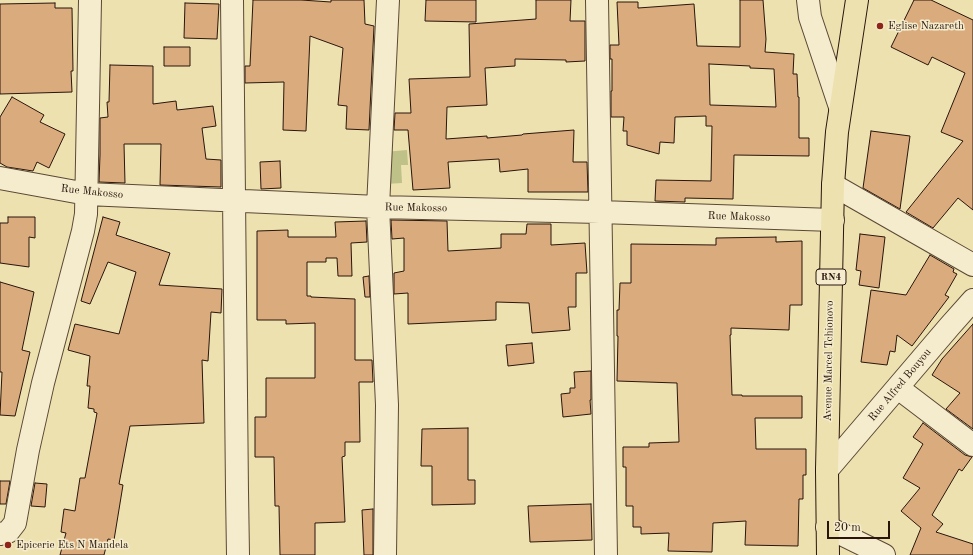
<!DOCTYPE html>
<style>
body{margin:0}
#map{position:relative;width:973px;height:555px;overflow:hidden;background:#eee1b0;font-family:"Old Standard TT",serif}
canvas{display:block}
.scale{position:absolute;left:827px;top:521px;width:63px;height:18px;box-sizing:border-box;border:2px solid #29150c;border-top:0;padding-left:5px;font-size:12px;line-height:14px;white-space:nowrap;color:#29150c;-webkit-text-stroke:3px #f4eccc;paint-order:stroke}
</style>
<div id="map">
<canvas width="973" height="555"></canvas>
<div class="scale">20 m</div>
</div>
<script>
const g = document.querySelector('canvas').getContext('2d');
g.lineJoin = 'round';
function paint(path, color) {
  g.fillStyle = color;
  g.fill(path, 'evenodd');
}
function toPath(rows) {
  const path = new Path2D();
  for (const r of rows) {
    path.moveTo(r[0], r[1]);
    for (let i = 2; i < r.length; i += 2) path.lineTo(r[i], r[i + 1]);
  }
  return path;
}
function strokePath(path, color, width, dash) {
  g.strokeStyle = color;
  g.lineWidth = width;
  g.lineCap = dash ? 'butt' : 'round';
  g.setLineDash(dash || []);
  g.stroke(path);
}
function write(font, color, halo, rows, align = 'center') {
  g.font = font + ' "Old Standard TT",serif';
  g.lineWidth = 3;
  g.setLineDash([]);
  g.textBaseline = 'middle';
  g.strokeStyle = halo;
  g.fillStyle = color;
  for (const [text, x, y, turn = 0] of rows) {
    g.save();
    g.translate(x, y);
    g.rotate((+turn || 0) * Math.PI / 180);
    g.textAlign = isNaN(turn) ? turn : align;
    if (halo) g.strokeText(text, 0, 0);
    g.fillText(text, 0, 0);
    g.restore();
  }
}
paint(toPath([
 [407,150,408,165,401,165,402,183,386,184,384,152]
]), '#bec188');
const building = toPath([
 [253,0,301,0,331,2,331,0,364,0,365,24,374,26,369,130,346,129,347,106,338,105,343,48,310,36,306,131,283,130,284,82,245,83,245,66,250,66,253,0],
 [426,0,476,0,476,22,425,21,426,0],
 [536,0,571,0,570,21,585,21,585,61,566,62,566,60,515,59,515,66,485,68,487,105,447,107,446,139,487,136,487,138,522,135,523,134,574,130,573,162,587,162,588,192,528,192,528,169,500,172,499,159,448,162,450,188,413,190,408,130,394,130,395,113,411,113,409,79,470,77,469,24,536,19,536,0],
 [740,0,763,0,766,39,765,52,794,54,793,74,797,74,798,97,799,97,799,138,809,138,809,156,734,155,733,199,685,198,685,202,655,201,656,180,711,181,712,126,706,126,706,116,675,117,674,143,660,142,659,154,627,145,627,131,623,131,624,117,611,117,611,91,612,91,612,59,610,59,610,45,619,45,617,2,638,2,638,8,694,4,697,46,740,47,740,0],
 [709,64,750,66,750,68,774,69,776,107,710,105,709,64],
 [914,0,931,0,973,20,973,210,958,198,933,228,906,212,963,141,941,132,965,73,932,57,928,65,891,47,914,0],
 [55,3,55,8,72,8,73,71,71,71,72,92,0,94,0,4,55,3],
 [185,3,219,4,217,39,184,38,185,3],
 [164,47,190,47,190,66,164,66,164,47],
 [110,65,153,66,153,104,176,101,177,110,213,106,216,126,202,128,206,159,221,160,221,187,160,185,161,144,124,144,125,183,99,182,100,155,100,118,108,117,107,102,109,102,110,65],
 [12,97,44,115,40,122,65,134,49,168,37,162,33,171,7,167,0,163,0,117,12,97],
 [871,131,910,136,900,209,863,188,871,131],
 [280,161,281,188,261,189,260,162,280,161],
 [8,217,35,217,35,238,29,237,29,267,0,263,0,223,8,223,8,217],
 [103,217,120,222,116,235,170,253,159,285,222,289,221,313,211,312,208,361,202,360,204,423,130,426,119,484,123,485,114,540,108,539,104,555,60,555,66,533,61,532,64,509,75,511,80,478,85,478,97,413,94,412,94,409,88,408,90,386,87,386,90,356,68,350,75,324,119,334,136,272,108,262,90,304,81,301,103,217],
 [391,220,447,221,448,251,501,248,501,234,526,234,527,224,551,224,551,245,585,243,587,273,576,273,576,307,568,307,570,330,532,333,529,303,496,302,496,320,408,324,408,293,394,294,394,273,404,271,404,238,392,239,391,220],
 [366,221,367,242,351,243,352,276,338,276,337,258,326,258,326,262,307,262,307,296,311,296,311,297,355,299,355,360,372,360,373,382,359,382,360,442,345,442,345,456,342,457,345,522,315,523,315,555,280,555,279,506,275,506,274,457,255,457,255,417,266,417,266,378,315,378,315,323,286,324,286,320,257,320,257,231,288,230,288,237,336,237,335,222,366,221],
 [860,234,885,237,879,288,859,285,861,271,856,270,860,234],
 [776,237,776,242,802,241,802,305,790,305,789,330,731,328,731,335,730,335,732,395,742,395,742,396,802,396,802,418,755,418,756,449,806,449,806,475,803,475,803,499,799,499,798,546,745,545,746,521,713,523,712,552,668,551,669,533,641,534,641,527,633,527,633,506,626,506,626,467,623,467,623,447,649,447,649,443,679,442,677,383,617,381,618,336,617,336,617,310,619,310,620,283,631,283,631,244,716,245,716,238,776,237],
 [930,255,954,269,953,272,957,274,945,295,949,297,912,346,897,335,895,352,890,351,887,365,861,362,871,290,906,295,930,255],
 [369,276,370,297,365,297,363,277,369,276],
 [0,282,34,292,22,350,30,352,15,416,0,415,2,372,0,372,0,282],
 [973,324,973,429,946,409,960,393,932,375,942,359,973,324],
 [532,343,534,363,508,366,506,345,532,343],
 [591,371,591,400,590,400,591,414,563,417,561,394,570,393,570,388,575,388,574,372,591,371],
 [923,423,965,455,972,457,962,471,959,469,932,515,943,524,936,532,973,544,973,555,910,555,921,528,901,511,920,488,903,478,923,444,913,437,923,423],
 [468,428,468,480,475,480,475,504,432,505,432,466,421,466,422,429,468,428],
 [0,481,10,481,6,504,0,504,0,481],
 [35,483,47,484,45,507,31,506,35,483],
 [591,504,592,540,530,542,528,506,591,504],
 [373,509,373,555,364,555,362,510,373,509]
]);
paint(building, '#daab7d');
strokePath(building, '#29150c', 1);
const minor = toPath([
 [232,0,237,491,238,555],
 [597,0,606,555],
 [808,0,810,17,840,107],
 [0,178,87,194,378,207,600,212,833,220],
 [833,185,973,265],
 [898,388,973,445],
 [827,470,949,327,973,300],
 [827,527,884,555],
 [0,534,8,532,15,523,28,450,43,383,83,231,86,214,90,0],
 [385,555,387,405,378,207,388,0]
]);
const trunk = toPath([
 [828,555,827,470,833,185,837,132,857,0]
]);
strokePath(minor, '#5a4835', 24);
strokePath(trunk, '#29150c', 24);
strokePath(minor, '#f4eccc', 22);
strokePath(trunk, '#eee1b0', 22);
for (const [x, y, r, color] of [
 [880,26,4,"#8f2418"],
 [8,545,4,"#8f2418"]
]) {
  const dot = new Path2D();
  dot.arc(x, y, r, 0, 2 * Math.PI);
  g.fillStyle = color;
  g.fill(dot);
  strokePath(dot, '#f4eccc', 1.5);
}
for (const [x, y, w] of [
 [831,277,30]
]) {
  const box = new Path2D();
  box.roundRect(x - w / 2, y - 8, w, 16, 3);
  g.fillStyle = '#f4eccc';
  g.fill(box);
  strokePath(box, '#29150c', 1);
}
write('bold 10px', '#29150c', null, [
 ["RN4",831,277]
]);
write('11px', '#29150c', '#f4eccc', [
 ["Eglise Nazareth",888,26],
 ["Epicerie Ets N Mandela",16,545]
], 'left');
write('11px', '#29150c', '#f4eccc', [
 ["Rue Makosso",92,192,6],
 ["Rue Makosso",416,208,1],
 ["Rue Makosso",739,217,2],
 ["Avenue Marcel Tchionovo",829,361,-89],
 ["Rue Alfred Bouyou",900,385,-50]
]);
</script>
